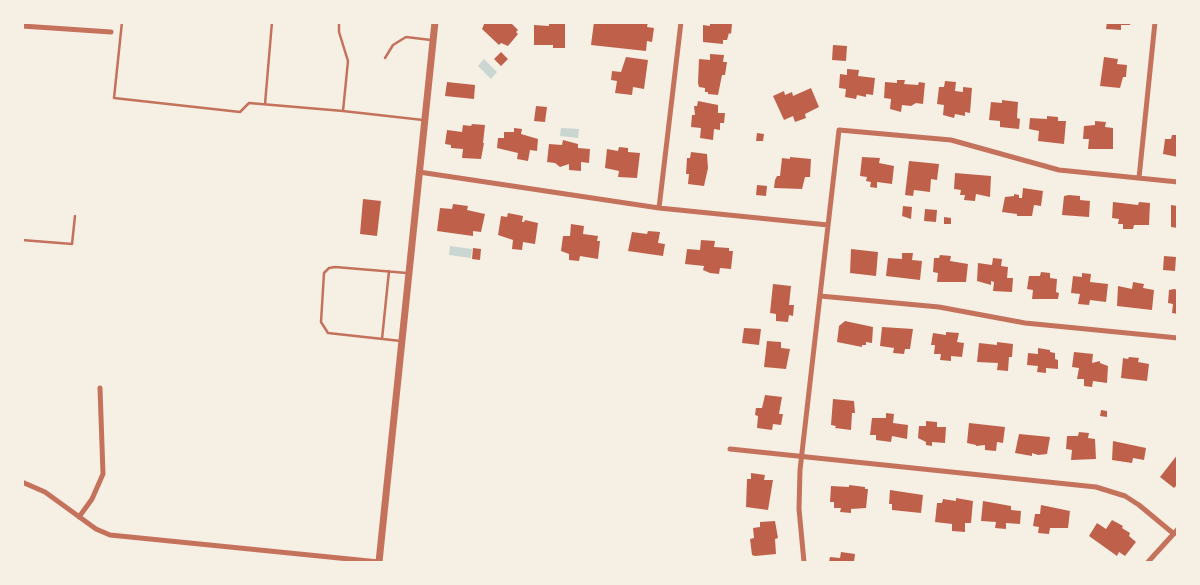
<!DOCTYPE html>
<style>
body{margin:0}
#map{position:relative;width:1200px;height:585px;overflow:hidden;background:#f6efe4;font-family:Jost,sans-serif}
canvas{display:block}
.frame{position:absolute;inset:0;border:24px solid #f6efe4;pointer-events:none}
</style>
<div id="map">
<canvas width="1200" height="585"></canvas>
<div class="frame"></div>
</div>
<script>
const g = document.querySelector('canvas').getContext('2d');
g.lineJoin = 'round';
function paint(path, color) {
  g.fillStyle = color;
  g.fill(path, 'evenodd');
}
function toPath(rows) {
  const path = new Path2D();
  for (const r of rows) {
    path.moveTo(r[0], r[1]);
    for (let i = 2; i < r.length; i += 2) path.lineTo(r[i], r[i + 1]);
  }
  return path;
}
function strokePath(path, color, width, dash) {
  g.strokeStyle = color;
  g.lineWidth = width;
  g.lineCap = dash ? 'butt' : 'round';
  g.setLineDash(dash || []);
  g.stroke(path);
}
paint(toPath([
 [484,59,497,72,491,79,478,66],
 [561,128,579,129,578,138,560,136],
 [450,246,472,249,471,258,449,255]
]), '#c9d6d2');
paint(toPath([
 [485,22,510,22,518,30,516,32,518,34,508,46,501,43,499,45,482,29],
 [549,22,565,23,565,48,553,48,553,45,534,45,534,25,549,26],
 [594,22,648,22,647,27,654,28,652,42,647,41,646,51,591,45],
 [710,22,732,24,731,34,729,33,727,40,723,40,723,44,703,42,703,25,710,26],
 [1107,22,1130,22,1130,25,1121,25,1121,30,1106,29],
 [833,45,847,46,846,61,832,60],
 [501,52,508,59,501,66,494,59],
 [710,54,724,55,723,62,727,62,725,75,722,75,718,95,708,94,708,92,705,92,705,88,699,87,698,83,699,59,710,60],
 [626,57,648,60,644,89,633,87,632,95,615,93,617,81,611,80,612,71,621,72],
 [1104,57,1118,59,1117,64,1127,65,1126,77,1123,77,1120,88,1100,86],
 [847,69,859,70,858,76,875,78,873,95,866,94,866,97,857,95,856,99,845,97,846,89,839,88,840,74,847,75],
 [897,80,905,80,904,84,918,85,919,82,925,83,923,104,916,103,911,106,902,105,901,112,890,109,891,99,884,98,885,82,897,83],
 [945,81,956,82,955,91,963,92,963,87,972,88,970,113,965,112,965,116,955,114,954,118,943,115,944,105,937,104,939,87,944,87],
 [447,82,475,85,474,99,445,96],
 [811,88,819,107,805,114,806,118,795,122,793,116,784,120,773,96,784,91,785,95,792,92,793,96],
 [1002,100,1018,102,1017,118,1020,119,1019,129,1000,127,1000,121,989,120,991,102,1002,103],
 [698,101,718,105,718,113,725,113,724,123,720,123,720,130,714,129,713,140,700,138,701,128,691,127,692,115,695,115,694,106,697,106],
 [536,106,547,107,545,122,534,121],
 [1047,116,1058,117,1058,121,1066,121,1064,144,1038,141,1039,131,1029,129,1030,118,1047,119],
 [1095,121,1106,122,1105,127,1113,128,1113,149,1088,149,1089,139,1083,139,1084,126,1095,125],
 [472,124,485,125,483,143,484,143,481,159,462,158,463,149,451,148,451,145,445,144,447,130,462,132,463,125,471,126],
 [514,128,522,129,521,134,538,139,537,151,530,150,528,161,517,159,518,153,497,148,498,138,504,138,504,132,514,132],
 [757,133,764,134,763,141,756,141],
 [1172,135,1178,135,1178,157,1163,154,1165,139,1171,139],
 [563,140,578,144,578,148,590,149,589,163,581,162,581,171,569,170,569,164,560,167,555,163,547,162,549,144,562,145],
 [619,147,628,148,628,152,640,153,637,178,618,177,619,171,605,168,607,149,618,151],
 [691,152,707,154,708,168,704,186,688,184,689,174,686,174,687,158,690,158],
 [790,157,811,159,810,177,805,177,802,189,774,188,775,180,777,176,780,176,782,158,790,159],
 [862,157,880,158,879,163,894,166,892,184,877,182,877,188,870,187,871,182,866,181,867,177,860,176],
 [909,161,939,164,937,180,931,179,930,192,914,190,913,196,905,195],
 [955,173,991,176,990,197,976,194,975,201,964,200,965,195,960,195,961,190,954,189],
 [757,185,767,186,766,196,756,195],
 [1023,188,1043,191,1041,206,1034,205,1032,216,1017,216,1017,214,1002,212,1005,197,1014,196,1014,194,1019,195,1019,198,1022,198],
 [1069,195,1080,196,1080,200,1090,201,1089,217,1062,215,1064,196],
 [363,199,381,201,377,236,360,234],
 [1113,202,1138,205,1139,202,1150,203,1149,225,1134,225,1133,229,1123,229,1123,224,1118,224,1119,219,1112,218],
 [453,204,468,206,467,210,485,214,481,232,473,231,473,236,437,231,440,208,452,209],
 [1171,205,1178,206,1178,228,1171,227],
 [903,206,912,207,911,219,902,216],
 [925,209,937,210,936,222,924,221],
 [508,213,523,216,522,222,524,222,525,220,538,223,535,244,523,242,522,250,512,249,513,240,498,235,501,216,507,217],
 [944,217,951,218,951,224,944,224],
 [571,224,584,226,583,234,598,236,597,241,600,241,598,259,580,256,579,261,569,260,569,254,561,251,563,236,570,236],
 [648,231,660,232,658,243,665,244,663,256,628,251,632,232,647,234],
 [701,240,715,241,714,247,729,248,729,251,733,251,731,269,720,268,719,274,710,273,703,270,704,266,685,264,687,249,700,250],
 [473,248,481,249,480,260,472,259],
 [851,249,878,252,876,276,850,273],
 [902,253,913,253,912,260,922,261,920,280,886,276,888,258,902,259],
 [940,255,951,256,950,261,968,264,966,282,937,282,938,273,933,272,934,258,939,258],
 [1164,256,1176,257,1175,271,1163,270],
 [993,258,1002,259,1001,266,1008,267,1007,278,1013,278,1012,292,993,291,994,282,991,281,991,285,977,281,978,263,992,265],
 [1041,272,1050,273,1050,278,1057,279,1056,292,1059,293,1058,299,1032,299,1033,290,1027,289,1029,276,1040,276],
 [1082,273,1091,274,1090,282,1108,284,1106,302,1090,300,1089,305,1078,304,1080,294,1071,293,1073,276,1082,277],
 [1133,282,1144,284,1143,288,1154,290,1152,310,1117,306,1118,286,1132,289],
 [773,284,791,286,789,305,794,305,793,316,789,315,788,322,776,321,776,314,770,313],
 [1174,289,1178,290,1178,314,1172,313,1173,304,1168,303,1169,290],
 [845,321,873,327,872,343,866,342,866,345,862,345,862,347,837,342,839,326],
 [882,327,913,329,910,349,905,349,904,354,893,353,894,348,880,346],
 [744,328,761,329,759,345,742,343],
 [946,332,959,333,957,342,964,343,962,357,951,356,951,361,940,360,941,354,934,354,935,345,931,345,933,333,946,335],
 [767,341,781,342,781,348,790,349,786,369,764,367],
 [997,342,1013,344,1012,357,1009,357,1008,371,997,370,998,363,977,362,979,343,997,345],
 [1038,348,1050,350,1050,352,1055,353,1055,359,1058,360,1058,369,1046,368,1046,373,1037,372,1038,366,1027,365,1028,353,1038,354],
 [1074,352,1093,354,1092,363,1100,361,1100,363,1108,366,1107,383,1093,381,1092,387,1084,386,1084,379,1077,379,1079,368,1072,367],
 [1129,357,1139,358,1138,362,1149,364,1147,381,1121,378,1123,358,1128,359],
 [765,395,782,397,779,414,783,414,781,425,773,424,772,430,757,428,758,416,755,415,756,408,762,408],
 [833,399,854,401,855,413,852,413,851,430,835,428,836,426,831,425],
 [1101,410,1107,411,1107,417,1100,416],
 [886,413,894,414,893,423,908,425,907,439,892,436,891,442,876,440,876,435,870,435,872,418,886,418],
 [926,421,937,422,937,427,946,427,945,443,932,442,932,446,926,445,926,442,918,438,919,426,926,426],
 [969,423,1005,427,1003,443,997,442,996,451,985,450,985,445,976,446,976,445,967,443],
 [1079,432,1089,433,1088,438,1095,439,1096,459,1071,460,1072,450,1066,449,1067,436,1078,436],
 [1019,434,1050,437,1047,454,1038,455,1032,453,1032,456,1015,453],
 [1113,441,1146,448,1144,460,1133,458,1132,463,1112,460],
 [1178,454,1178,484,1174,488,1160,477],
 [751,473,765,475,764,480,773,480,768,510,746,507,747,479,751,479],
 [849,485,865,487,865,489,868,489,866,508,851,509,851,513,840,512,841,508,834,508,834,502,830,502,831,486,849,487],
 [890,490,923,495,921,513,892,510,892,504,889,504],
 [956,498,973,501,971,523,965,523,965,532,952,531,952,524,935,522,937,503,942,503,943,499,956,501],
 [983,501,1011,506,1011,510,1021,511,1020,524,1006,523,1006,529,995,528,996,522,981,521],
 [1041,505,1070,511,1068,528,1050,528,1049,534,1038,533,1039,527,1033,526,1035,514,1040,514],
 [1112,520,1123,526,1122,528,1130,533,1129,536,1136,542,1125,556,1119,552,1117,556,1089,536,1097,523,1106,529],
 [775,521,778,538,775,539,776,554,755,556,752,555,750,539,754,538,753,528,760,527,760,522],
 [841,552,855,554,854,562,829,562,830,557,840,558]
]), '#bf614a');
strokePath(toPath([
 [122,22,114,98,240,112,249,103,343,111],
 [339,22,339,32,348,61,343,111,423,120],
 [385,58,393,45,406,37,431,40],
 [265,104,272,22],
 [22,240,72,244,75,216],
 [382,339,389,271],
 [401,341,328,333,321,322,324,273,329,268,335,267,407,273]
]), '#c5725c', 2.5);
strokePath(toPath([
 [22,26,111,32],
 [419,172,659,208,828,225],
 [1139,178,1155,22],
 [659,208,681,22],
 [820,296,939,307,1025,323,1178,338],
 [730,449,1096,487,1125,496,1139,505,1174,534],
 [22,482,45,492,96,529,110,535,379,562],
 [79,517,92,499,103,474,100,388],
 [804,562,799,509,800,470,839,130,951,140,1059,170,1178,182],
 [1148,562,1178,529]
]), '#c5725c', 5);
strokePath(toPath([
 [379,562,435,22]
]), '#c5725c', 7);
</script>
